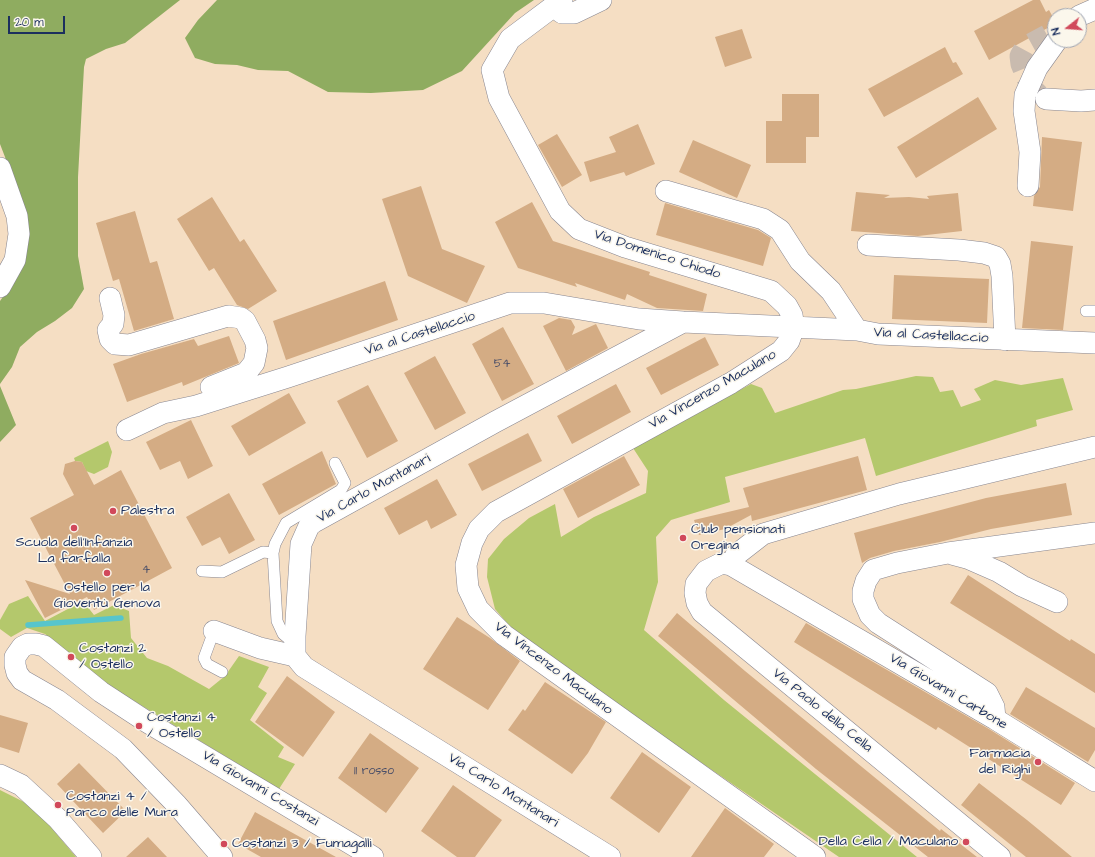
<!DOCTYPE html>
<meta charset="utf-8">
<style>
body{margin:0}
#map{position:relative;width:1095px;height:857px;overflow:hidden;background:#f5dec3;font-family:"Architects Daughter",sans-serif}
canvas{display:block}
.north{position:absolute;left:1047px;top:8px;width:40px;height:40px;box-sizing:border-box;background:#fbf7ec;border:1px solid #a1a7b3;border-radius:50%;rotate:253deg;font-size:11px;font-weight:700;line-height:16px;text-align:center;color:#1b2f5e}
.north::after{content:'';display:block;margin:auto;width:14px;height:18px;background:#d1495b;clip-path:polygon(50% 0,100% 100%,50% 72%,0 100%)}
.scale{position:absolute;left:8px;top:16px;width:57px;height:18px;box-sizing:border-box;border:2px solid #1b2f5e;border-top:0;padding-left:5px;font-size:12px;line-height:14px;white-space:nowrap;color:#1b2f5e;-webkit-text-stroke:3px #fbf7ec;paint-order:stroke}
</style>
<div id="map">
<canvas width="1095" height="857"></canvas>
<div class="north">N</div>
<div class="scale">20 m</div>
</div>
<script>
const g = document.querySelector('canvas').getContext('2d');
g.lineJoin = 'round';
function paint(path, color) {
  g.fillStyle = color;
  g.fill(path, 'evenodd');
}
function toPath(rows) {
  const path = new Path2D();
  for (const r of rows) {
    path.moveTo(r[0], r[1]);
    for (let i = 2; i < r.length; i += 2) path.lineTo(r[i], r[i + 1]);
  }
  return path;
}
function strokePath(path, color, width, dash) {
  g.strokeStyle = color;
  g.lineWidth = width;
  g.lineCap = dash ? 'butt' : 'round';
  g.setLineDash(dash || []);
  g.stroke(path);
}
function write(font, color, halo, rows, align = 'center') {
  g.font = font + ' "Architects Daughter",sans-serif';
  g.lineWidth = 3;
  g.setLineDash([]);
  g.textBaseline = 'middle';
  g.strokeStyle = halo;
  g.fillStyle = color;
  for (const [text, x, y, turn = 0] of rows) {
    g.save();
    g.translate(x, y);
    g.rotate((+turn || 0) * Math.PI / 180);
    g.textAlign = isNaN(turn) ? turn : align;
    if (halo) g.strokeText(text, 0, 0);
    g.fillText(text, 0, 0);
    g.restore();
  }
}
paint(toPath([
 [916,376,933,377,940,392,953,390,961,407,981,400,974,389,995,380,1021,385,1063,378,1073,410,1036,420,1037,426,876,476,865,438,725,477,730,502,671,520,656,537,658,582,644,630,724,700,917,857,839,857,598,692,512,629,495,609,487,577,488,559,504,539,529,518,555,504,561,537,594,517,646,493,648,471,633,448,751,384,762,388,775,413,843,390,856,389],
 [108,441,112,452,108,467,94,474,86,471,82,462,75,461,74,458],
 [28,596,45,621,83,601,94,615,114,605,129,611,131,638,147,658,168,666,209,689,225,676,239,656,269,667,258,687,267,693,250,720,284,747,278,757,295,764,279,789,111,687,45,634,27,628,11,637,0,629,0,620,9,604],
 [0,790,34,807,76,857,0,857]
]), '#b4c86c');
paint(toPath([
 [0,0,180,0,125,43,106,49,86,59,84,67,78,177,78,256,84,289,72,308,55,321,37,332,20,347,12,367,0,384,0,301,18,275,10,170,0,144],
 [217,0,534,0,515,13,462,71,423,90,371,93,328,92,288,71,258,70,237,65,215,64,195,58,185,38,198,20],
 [0,386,16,425,0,442]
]), '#8fac60');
strokePath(toPath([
 [28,625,121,618]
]), '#57c5cc', 5.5);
paint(toPath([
 [1033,0,1040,0,1046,12,1049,10,1055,21,1055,24,989,60,974,31],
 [742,29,752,58,725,67,715,37],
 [945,47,953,63,956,62,963,74,884,117,868,89],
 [782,94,819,94,819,137,806,137,806,163,766,163,766,121,782,121],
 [978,97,997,129,916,178,897,147],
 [638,124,655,164,626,176,624,172,590,182,584,162,616,152,609,137],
 [557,134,582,175,562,187,538,145],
 [1042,137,1082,142,1073,211,1033,206,1034,196,1040,187],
 [693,140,751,165,737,198,679,172],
 [421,186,442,249,485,266,467,303,408,276,382,199],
 [856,192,890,195,884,198,909,197,929,199,927,196,958,193,962,231,918,236,851,231],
 [212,197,240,242,244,239,277,291,248,309,237,305,214,268,209,271,177,219],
 [532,202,553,241,650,272,649,275,707,294,703,311,657,308,627,294,625,300,575,283,577,287,518,268,495,222],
 [665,203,758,230,771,238,763,266,656,235],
 [135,211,150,263,157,261,174,319,134,331,119,279,113,281,96,223],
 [1031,241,1073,246,1063,330,1022,328],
 [894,275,989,279,987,323,892,319],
 [385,281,398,320,286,360,273,321],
 [559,318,571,320,575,327,572,335,596,324,608,348,566,371,543,326],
 [503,327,534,384,502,401,472,344],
 [229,336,239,363,183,386,182,382,127,402,113,364,141,354,194,339,198,346],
 [705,337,719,365,661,395,646,368],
 [435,356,466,413,435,430,404,373],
 [616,384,631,412,572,444,557,416],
 [368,385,398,441,367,458,337,401],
 [289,393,306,423,249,456,231,426],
 [191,420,213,466,188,479,180,461,160,470,146,442],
 [528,433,542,461,482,491,468,464],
 [322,451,336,484,279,515,262,484],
 [624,456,640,485,578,518,563,489],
 [858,456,867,490,752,521,751,515,725,529,699,535,694,520,749,507,743,488],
 [75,461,82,462,94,485,121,470,172,568,94,610,87,597,45,618,25,580,70,594,30,518,74,495,63,474,65,464],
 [437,479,457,515,431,529,427,520,399,535,384,508],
 [1066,483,1072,515,991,529,940,542,894,551,870,558,862,563,854,533,986,498],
 [229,493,255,540,229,554,220,537,202,546,186,517],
 [968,575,1070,641,1071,639,1095,654,1095,693,950,603],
 [677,613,745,671,940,831,941,829,977,857,928,857,816,769,658,636],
 [457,617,490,638,520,661,488,710,423,669],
 [806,623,989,729,1075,783,1061,805,938,727,936,730,794,642],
 [287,676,335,712,303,757,255,722],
 [545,682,606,722,588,753,572,774,508,730,523,709,525,711],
 [1026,687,1095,728,1095,750,1088,762,1010,714],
 [0,715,28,723,19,753,0,747],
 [370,733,419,768,386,813,338,778],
 [642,752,691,787,659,833,610,798],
 [79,763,126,811,103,833,57,784],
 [979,783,1027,820,1072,857,1026,857,961,805],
 [453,785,502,820,475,857,457,857,421,831],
 [725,808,774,844,764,857,691,857],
 [255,812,336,857,261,857,238,844],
 [148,837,167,857,126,857]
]), '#d4ac84');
strokePath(toPath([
 [1039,95,1030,86,1021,64,1020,56,1025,47,1047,35]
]), '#c9bbaf', 21, [21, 10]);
const lane = toPath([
 [1086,311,1095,311],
 [202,571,222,572,263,552,273,553],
 [214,631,204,658,207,664,222,672],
 [294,643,283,634,277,621,273,553,275,544,286,523,341,490,345,483,335,463]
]);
const street = toPath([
 [562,0,510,39,492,70,499,98,560,211,579,229,625,247,771,291,787,306,792,315,794,327,789,341,781,351,731,383,496,512,479,529,472,543,466,565,468,588,478,609,504,635,815,857],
 [554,6,562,13,574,13,601,0],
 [1079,16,1095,9],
 [1046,99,1081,101,1095,100],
 [0,168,17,216,19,234,15,260,0,287],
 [1028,186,1030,152,1024,111,1025,95,1037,68,1057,40],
 [666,191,763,219,780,230,800,261,831,291,857,330],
 [868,245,959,250,984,253,996,257,1000,264,1002,276,1005,340],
 [110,298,114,315,113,324,108,330,110,339,115,344,129,345,228,316,241,318,245,321,255,340,257,348,254,363,246,373,211,387],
 [127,430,163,413,196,406,288,377,510,303,544,303,639,319,683,322],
 [952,554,967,558,999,572,1022,586,1057,602],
 [731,565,736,555,763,534,899,494,1095,447],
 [214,631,260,648,295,656],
 [995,719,994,707,987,693,878,623,870,615,863,599,863,591,866,581,873,570,897,563,948,553,1095,533],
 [0,775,21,785,58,819,91,857],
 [222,857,177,805,123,749,57,700,22,680,17,673,15,665,15,657,22,647,28,644,36,644,44,646,101,692,147,722,373,857],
 [610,857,304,667,295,656,295,636,301,544,309,526,314,522,495,422,683,322,857,330,878,334,1095,343],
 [1000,857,702,612,697,603,695,593,696,584,706,571,722,563,731,565,995,719,1095,781]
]);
strokePath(lane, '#888690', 12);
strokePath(street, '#888690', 22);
strokePath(lane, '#fff', 11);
strokePath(street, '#fff', 21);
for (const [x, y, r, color] of [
 [113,511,4,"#d1495b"],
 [74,528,4,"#d1495b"],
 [683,538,4,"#d1495b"],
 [107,573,4,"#d1495b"],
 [71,657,4,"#d1495b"],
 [139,726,4,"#d1495b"],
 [1038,762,4,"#d1495b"],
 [58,805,4,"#d1495b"],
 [966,842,4,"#d1495b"],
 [224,844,4,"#d1495b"]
]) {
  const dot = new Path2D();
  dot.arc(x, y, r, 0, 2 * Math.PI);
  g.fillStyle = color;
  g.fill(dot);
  strokePath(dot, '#fbf7ec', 1.5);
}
write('12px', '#494e68', null, [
 ["54",502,364],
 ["4",146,570],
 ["11 rosso",374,771]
]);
write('14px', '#1b2f5e', '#fbf7ec', [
 ["Via Domenico Chiodo",657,255,18],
 ["Via al Castellaccio",420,334,-18],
 ["Via al Castellaccio",931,336,3],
 ["Via Vincenzo Maculano",713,390,-30],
 ["Via Carlo Montanari",374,489,-29],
 ["Via Vincenzo Maculano",553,669,37],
 ["Via Giovanni Carbone",948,692,31],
 ["Via Paolo della Cella",822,711,39],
 ["Via Giovanni Costanzi",260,789,31],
 ["Via Carlo Montanari",503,791,32]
]);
write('14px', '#1b2f5e', '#fbf7ec', [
 ["Palestra",121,511],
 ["Club pensionati",691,530],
 ["Oregina",691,546],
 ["Scuola dell'Infanzia",74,543,"center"],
 ["La farfalla",74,559,"center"],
 ["Ostello per la",107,588,"center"],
 ["Gioventù Genova",107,604,"center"],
 ["Costanzi 2",79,649],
 ["/ Ostello",79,665],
 ["Costanzi 4",147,718],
 ["/ Ostello",147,734],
 ["Farmacia",1030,754,"right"],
 ["del Righi",1030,770,"right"],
 ["Costanzi 4 /",66,797],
 ["Parco delle Mura",66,813],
 ["Della Cella / Maculano",958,842,"right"],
 ["Costanzi 3 / Fumagalli",232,844]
], 'left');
</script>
